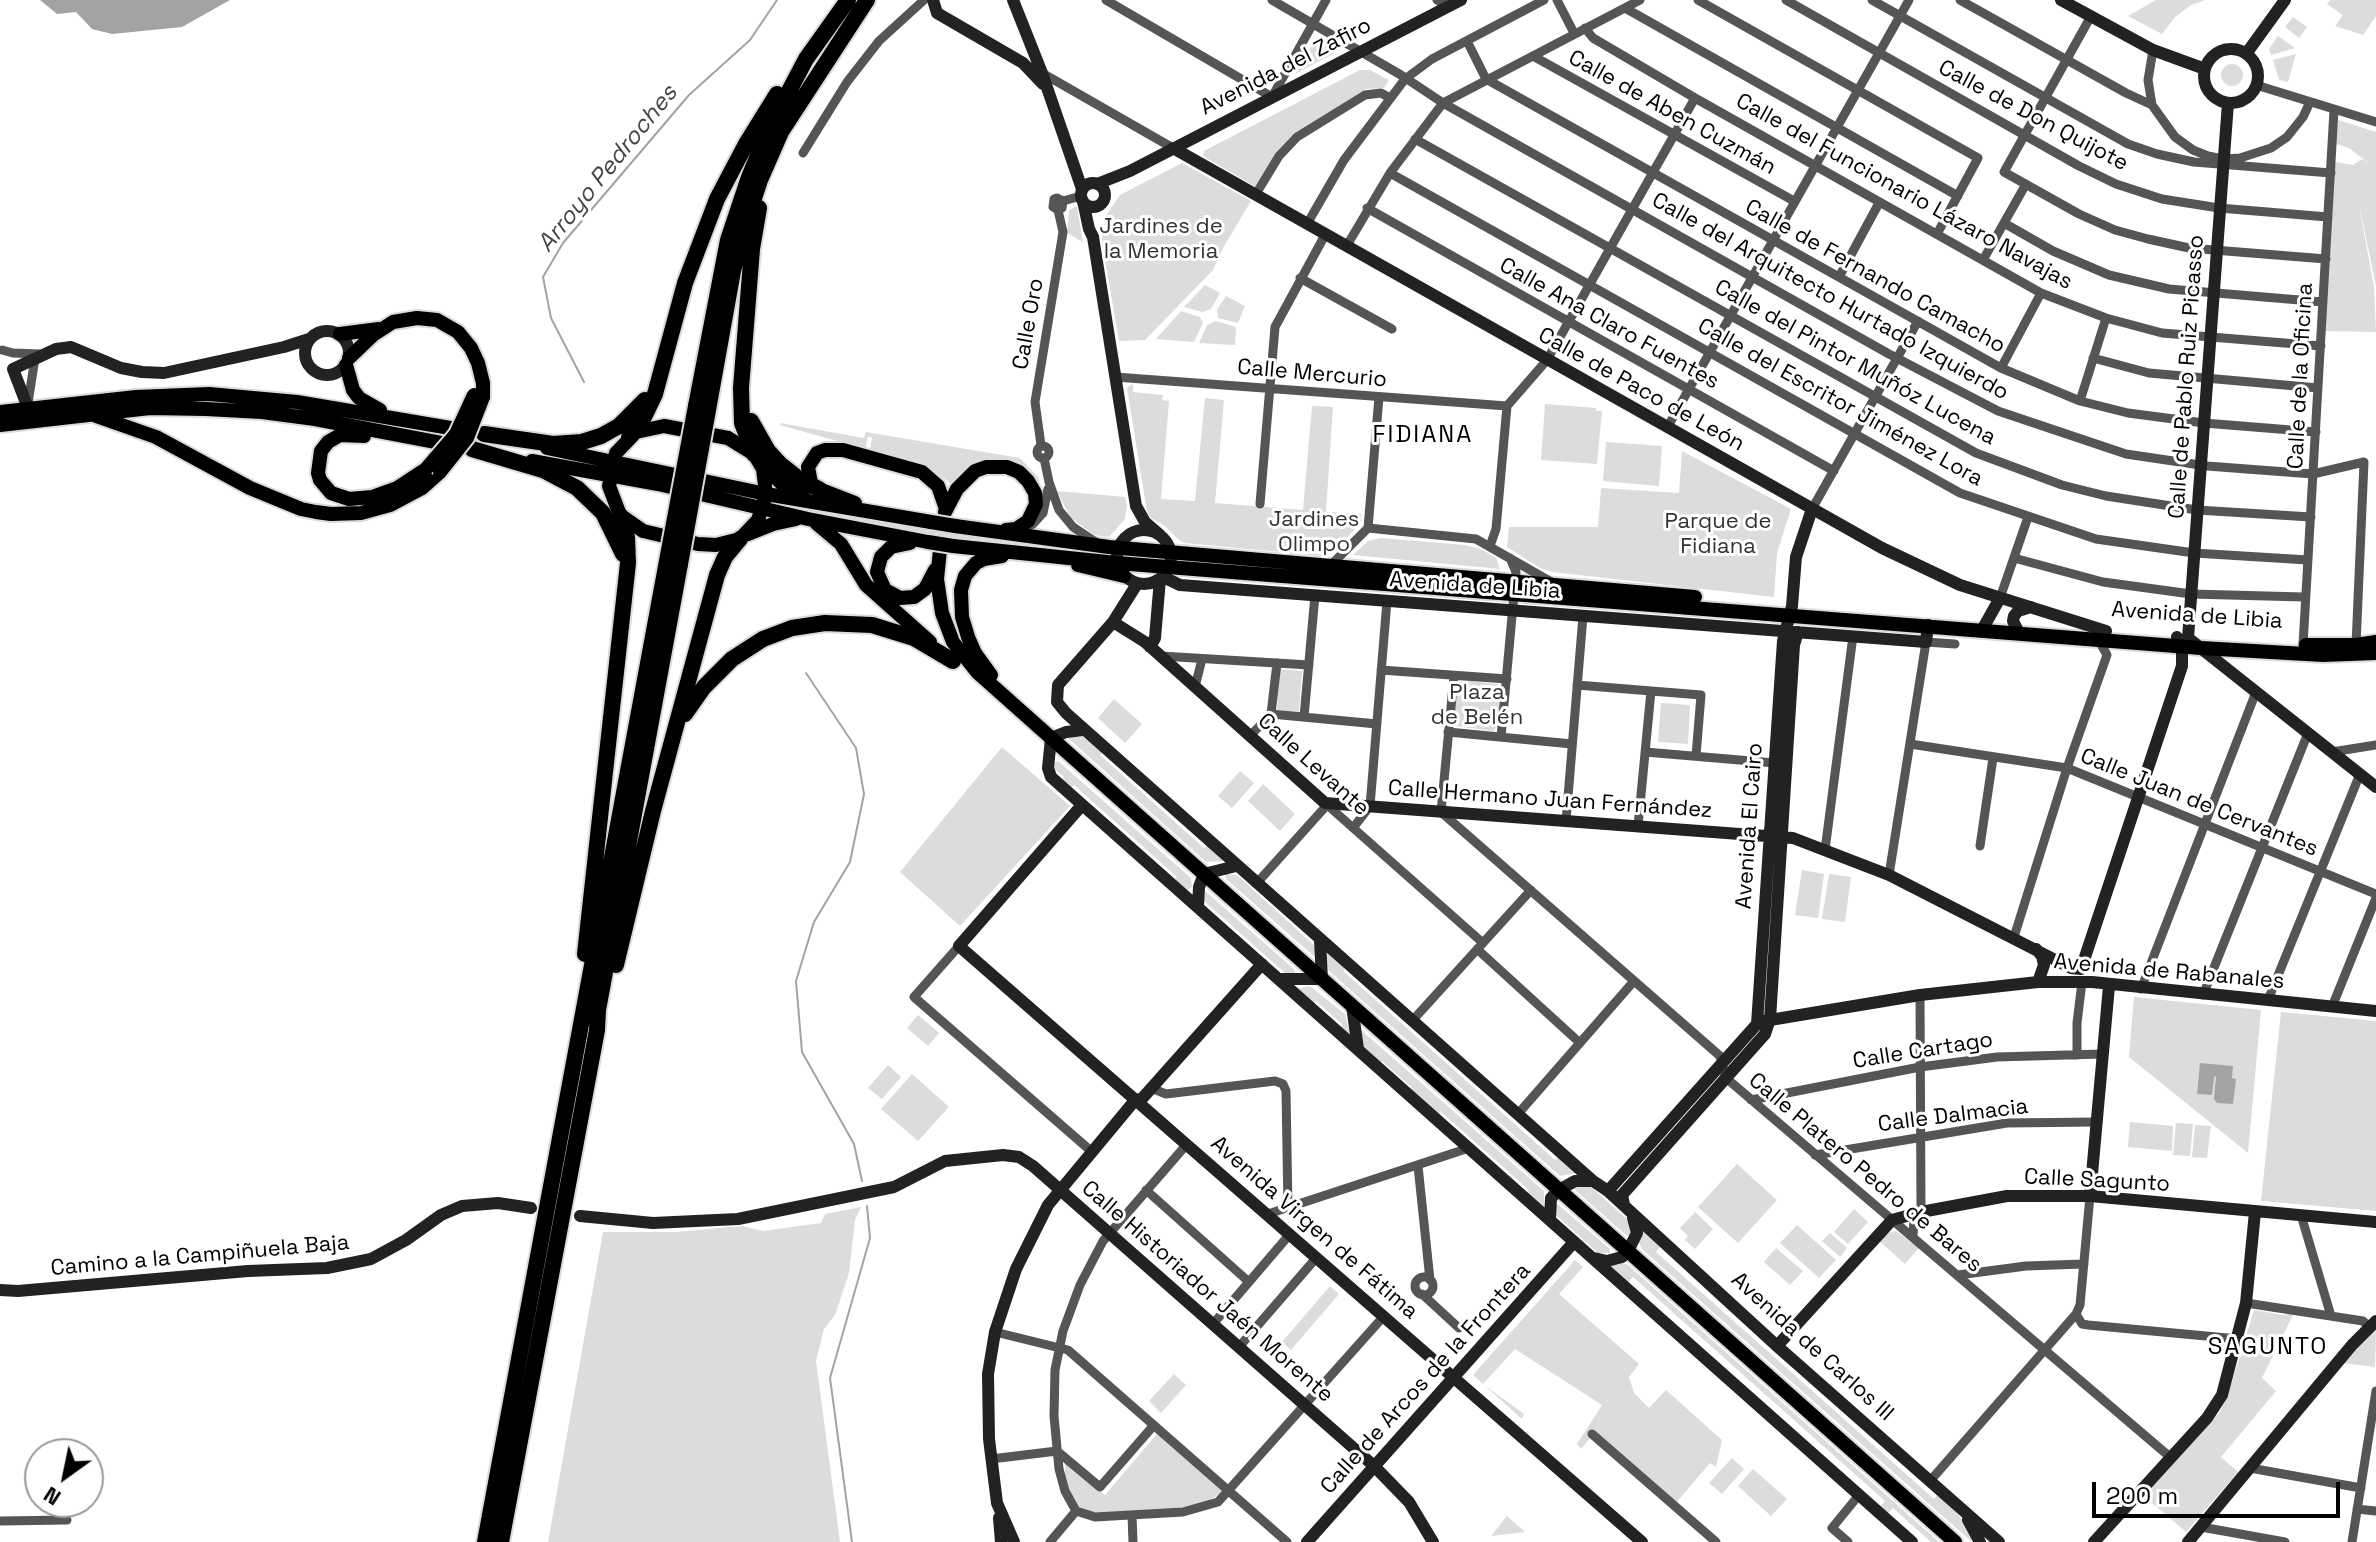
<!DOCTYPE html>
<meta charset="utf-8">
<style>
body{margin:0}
#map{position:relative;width:2376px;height:1542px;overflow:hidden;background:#fff;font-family:"Space Grotesk",sans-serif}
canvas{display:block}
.north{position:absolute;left:24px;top:1438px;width:80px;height:80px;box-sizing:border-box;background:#fff;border:2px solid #999;border-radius:50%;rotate:213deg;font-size:22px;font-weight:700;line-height:32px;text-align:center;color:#000}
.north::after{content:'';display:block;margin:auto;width:28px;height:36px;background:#000;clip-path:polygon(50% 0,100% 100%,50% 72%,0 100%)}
.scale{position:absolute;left:2092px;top:1482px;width:248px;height:36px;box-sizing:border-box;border:4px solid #000;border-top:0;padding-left:10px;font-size:24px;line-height:28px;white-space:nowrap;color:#000;-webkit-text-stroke:6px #fff;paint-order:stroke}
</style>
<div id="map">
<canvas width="2376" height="1542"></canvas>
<div class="north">N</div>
<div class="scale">200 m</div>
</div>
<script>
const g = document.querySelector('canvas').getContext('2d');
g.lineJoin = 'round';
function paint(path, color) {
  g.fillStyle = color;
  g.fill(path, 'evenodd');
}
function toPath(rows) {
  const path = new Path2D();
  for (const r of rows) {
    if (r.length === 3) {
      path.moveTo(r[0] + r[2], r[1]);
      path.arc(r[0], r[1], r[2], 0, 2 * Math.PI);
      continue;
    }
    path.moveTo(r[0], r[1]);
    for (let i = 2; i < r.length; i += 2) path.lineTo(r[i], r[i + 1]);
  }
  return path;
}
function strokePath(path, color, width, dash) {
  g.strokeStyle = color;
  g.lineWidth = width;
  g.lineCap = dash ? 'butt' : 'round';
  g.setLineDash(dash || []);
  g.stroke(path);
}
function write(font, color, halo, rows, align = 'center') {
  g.font = font + ' "Space Grotesk",sans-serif';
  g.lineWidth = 6;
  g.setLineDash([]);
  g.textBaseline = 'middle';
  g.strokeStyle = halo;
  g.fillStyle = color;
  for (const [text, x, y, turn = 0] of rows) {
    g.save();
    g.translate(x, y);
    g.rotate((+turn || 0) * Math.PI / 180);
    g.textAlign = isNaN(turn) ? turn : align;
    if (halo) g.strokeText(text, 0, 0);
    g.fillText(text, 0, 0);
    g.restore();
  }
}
paint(toPath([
 [2156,0,2205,0,2191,5,2175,17,2162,34,2128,16],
 [2330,0,2376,0,2376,16,2363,35,2335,26,2343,15,2327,4],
 [2293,17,2307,27,2299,38,2285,27],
 [2278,36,2295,48,2271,55,2269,49],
 [1314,42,1322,42,1335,49,1335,53,1295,74],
 [2296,54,2288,82,2279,80,2273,60],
 [2232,75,11],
 [1360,70,1370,70,1389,80,1384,88,1366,89,1296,134,1256,187,1203,156,1204,151],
 [2338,120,2376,132,2376,286,2358,200,2374,287,2376,332,2324,331,2335,162,2353,165,2362,159,2371,165,2349,148,2336,144],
 [1182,163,1251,201,1224,246,1213,270,1145,340,1119,341,1102,242,1105,217,1120,195],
 [1077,206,1083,242,1067,233,1069,210],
 [1205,285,1220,293,1211,309,1202,312,1184,307],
 [1226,296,1245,306,1238,323,1218,318,1217,310],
 [1181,311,1200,317,1203,323,1194,342,1156,339],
 [1216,321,1236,327,1235,345,1199,343,1207,325],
 [1133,383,1133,392,1163,395,1162,400,1169,401,1161,499,1195,501,1205,398,1224,400,1215,503,1303,510,1312,406,1333,407,1326,512,1361,514,1362,521,1339,547,1323,556,1185,543,1179,540,1165,526,1151,518,1147,512,1127,388],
 [1545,404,1596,408,1596,411,1602,411,1597,464,1541,460],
 [780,423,864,438,866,432,1020,458,1038,477,1044,498,1015,465,950,483,923,463,870,450,872,437,868,437,865,449,780,425],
 [1606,442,1662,446,1659,486,1603,481],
 [1682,451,1791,509,1777,553,1774,597,1552,572,1540,568,1507,547,1509,527,1598,527,1601,488,1679,493],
 [1057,491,1125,497,1127,506,1125,519,1109,537,1094,535,1070,517],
 [773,503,830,510,956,534,1101,552,1101,556,1007,547,921,534],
 [1381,538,1465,545,1481,549,1496,558,1500,569,1353,555,1368,541],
 [1280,669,1302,671,1299,712,1277,710],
 [1464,680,1498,684,1500,689,1498,726,1493,731,1455,726,1453,722,1456,687,1459,682],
 [1114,699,1142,724,1125,743,1098,718],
 [1661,703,1690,705,1688,744,1658,742],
 [1072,736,1088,738,1103,751,1100,755,1204,848,1209,844,1224,861,1206,862,1068,738],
 [1002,747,1070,806,960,926,900,872],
 [1058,761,1191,878,1192,887,1187,890,1175,881,1177,877,1074,785,1070,789,1061,782,1064,777,1056,770,1053,774,1054,763],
 [1240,771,1254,783,1232,808,1218,796],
 [1263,784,1295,814,1280,831,1248,801],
 [1802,870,1824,874,1818,918,1795,915],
 [1225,874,1237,875,1317,948,1316,958,1226,879],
 [1829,874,1851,877,1845,922,1822,919],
 [1204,890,1295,970,1295,973,1285,973,1204,901],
 [1327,953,1331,953,1346,966,1343,971,1555,1160,1559,1156,1576,1173,1560,1176,1329,971,1327,965],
 [1310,986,1345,1014,1351,1037,1340,1029,1343,1025,1316,1001,1312,1004,1296,989],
 [2134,997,2261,1010,2248,1153,2129,1057],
 [2281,1012,2376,1021,2376,1211,2261,1201],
 [918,1015,939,1033,928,1046,907,1028],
 [1360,1029,1544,1191,1544,1208,1526,1194,1529,1190,1440,1111,1436,1115,1417,1098,1410,1086,1383,1062,1374,1060,1360,1047],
 [888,1065,901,1077,882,1099,868,1088],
 [912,1074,949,1107,918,1141,881,1109],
 [2130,1122,2173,1126,2172,1151,2128,1147],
 [2176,1123,2193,1124,2190,1156,2173,1155],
 [2195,1125,2211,1126,2207,1158,2192,1157],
 [1737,1164,1777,1200,1738,1243,1698,1207],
 [1576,1186,1591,1187,1629,1221,1631,1235,1627,1236,1574,1189],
 [1555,1202,1610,1249,1610,1253,1598,1253,1556,1215],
 [861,1207,855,1220,849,1273,835,1315,824,1329,816,1361,840,1542,548,1542,603,1232,675,1232,742,1226,763,1231,821,1223,825,1214],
 [1854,1209,1868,1222,1848,1244,1834,1232],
 [1695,1212,1713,1229,1695,1249,1685,1240,1688,1236,1680,1228],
 [1797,1225,1836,1260,1819,1278,1780,1243],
 [1641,1228,1661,1246,1656,1252,1934,1499,1939,1493,1965,1523,1976,1542,1972,1542,1643,1250,1639,1243],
 [1896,1231,1919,1248,1905,1264,1879,1241,1887,1233],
 [1830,1233,1847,1248,1840,1257,1822,1241],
 [1776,1248,1803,1271,1790,1285,1764,1262],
 [1575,1260,1583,1267,1559,1294,1639,1364,1629,1377,1634,1393,1649,1408,1666,1390,1722,1440,1716,1467,1710,1463,1676,1503,1591,1437,1581,1449,1577,1444,1602,1405,1515,1349,1483,1384,1524,1414,1522,1419,1473,1375],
 [1623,1263,1628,1265,1939,1542,1931,1542,1893,1508,1887,1514,1879,1508,1885,1501,1633,1277,1626,1284,1610,1269,1610,1265],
 [1330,1286,1339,1294,1291,1350,1282,1342],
 [2254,1310,2284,1315,2294,1313,2262,1378,2276,1391,2221,1457,2238,1472,2186,1532,2144,1496,2219,1413,2227,1398],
 [2376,1329,2375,1367,2343,1363,2373,1331],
 [1174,1374,1186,1385,1161,1413,1149,1401],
 [1157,1434,1221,1490,1221,1493,1198,1507,1095,1515,1080,1510,1065,1483,1065,1462,1105,1495],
 [1732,1458,1744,1469,1722,1494,1709,1483],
 [1753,1469,1787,1499,1771,1516,1738,1486],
 [1507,1516,1525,1532,1491,1536]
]), '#dcdcdc');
paint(toPath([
 [40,0,230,0,182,27,112,34,92,29,76,12,57,14],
 [2200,1063,2233,1066,2232,1078,2236,1079,2233,1104,2217,1103,2214,1099,2216,1076,2214,1077,2212,1095,2197,1094]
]), '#a3a3a3');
strokePath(toPath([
 [584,382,551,318,543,277,563,243,689,95,750,40,777,0],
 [806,673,856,748,864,794,850,862,814,922,796,981,802,1052,854,1144,862,1181],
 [852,1542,830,1378,870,1238,867,1206]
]), '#a3a3a3', 2);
const primary = toPath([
 [340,334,379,329],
 [349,358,373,335,393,322,417,318,437,320,458,332,471,348,478,363,483,383,483,397],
 [346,365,353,390,359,398,380,410],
 [0,412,136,397,209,394,297,402,468,431],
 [96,416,156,437,250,488,301,509,316,512,331,514,361,513,390,505,422,488,440,472],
 [0,425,150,408,206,409,262,412,315,419,457,446],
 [664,426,728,438,754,454,763,469,766,494,758,520,740,539,716,545,698,544,643,531,620,515,609,486,616,453,636,432,664,426],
 [364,436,340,435,328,442,321,451,318,473,320,480,331,493,349,499,372,497,397,488,426,469],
 [547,448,766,494,931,522],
 [532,461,658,484,808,519,928,542],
 [762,465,781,483,803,496],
 [855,503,819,489,811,483,808,467,817,453,825,450,843,450,922,472,938,486,946,509],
 [945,512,957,489,975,471,986,467,1007,467,1019,472,1028,481,1035,493,1036,504,1028,521,1016,529,1006,530],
 [816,523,841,544,866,585,930,642],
 [955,526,1109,547,1695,597],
 [748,534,773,524,796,519],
 [910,543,891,547,881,557,877,572,885,590,900,598,914,597,925,589,935,570],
 [953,546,1117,563,2201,648,2323,655,2376,653],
 [940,550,937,579,942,613,953,642,977,672,1955,1542],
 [1078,565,1124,576],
 [2306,645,2356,645,2376,642],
 [991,675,975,653,968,637,962,617,961,590,965,576,976,563,984,559,1002,556]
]);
const highway = toPath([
 [696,406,728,240,749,177,769,129,806,59,848,0],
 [708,410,733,271,742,235,760,180,781,132,867,0],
 [751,421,768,451,780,464,803,482,819,489],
 [484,434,553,444,582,442,601,436,619,426,645,400],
 [629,437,644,417,655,394,685,283,717,199,746,144,777,94],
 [472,449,543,470,577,488,603,513,623,554],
 [754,454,742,423,741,388,752,249,759,208],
 [685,714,704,687,732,659,763,639,792,628,825,623,872,625,914,638,953,661],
 [585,954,628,563,627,537,620,515],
 [616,965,653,811,717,575,725,557,740,539],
 [485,1542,667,561],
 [501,1542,597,1030,598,1010,680,564]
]);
strokePath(primary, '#dbdbdb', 18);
strokePath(highway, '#dbdbdb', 20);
strokePath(toPath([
 [1106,0,1272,97,1326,0],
 [1272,0,1401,75,1443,103,1889,354,1998,411,2126,454,2207,466,2313,474,2364,462,2356,645],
 [1437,0,1448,6],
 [1557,0,1574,33],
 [1698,0,1978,158,1937,234],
 [1786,0,2079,166,2116,184,2162,199,2219,208,2328,217],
 [1872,0,2128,144,2157,154,2194,162,2331,173],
 [1960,0,2126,93,2152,105],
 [1625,8,1958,196],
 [2091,16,2004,172,2079,214,2115,230,2148,239,2189,248,2326,259],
 [1585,28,1593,38,1695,98,2041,293,2106,318,2162,333,2321,346],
 [1467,41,1486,79,2001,368,2080,401,2128,413,2204,423,2316,432],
 [2153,50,2148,80,2152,105,2175,137,2193,150,2208,156,2223,159,2240,158,2271,148,2287,137,2303,117,2310,102],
 [1533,56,1794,201],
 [1042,73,1173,148],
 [2256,85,2376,122],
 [1415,139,1976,453,2062,485,2106,496,2197,510,2311,517],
 [803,153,847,82,879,41,924,0],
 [1390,173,1960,493,2096,539,2194,553,2308,560],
 [1256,194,1279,156,1297,137,1365,95,1381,93,1390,98],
 [1063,201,1062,208,1058,210,1053,207,1054,199,1057,198,1063,201,1081,196],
 [1367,208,1834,471],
 [2004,223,2053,251,2109,275,2169,289,2323,302],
 [1307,224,1344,160,1405,79,1432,59,1544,0],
 [1346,247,1390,173,1443,103,1640,0],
 [1983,260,2026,184],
 [1839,277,1879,203],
 [1300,278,1392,329],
 [2,350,13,353,40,354],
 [2093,358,2149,373,2318,388],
 [2001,368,2041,293],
 [1115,377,1507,406],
 [2080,401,2106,318],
 [28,403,35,358],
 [1667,428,1909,0],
 [1041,445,1035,402,1063,232,1058,210],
 [1043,452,6],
 [1044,458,1049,482,1059,510,1073,527,1097,543],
 [1260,504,1275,327,1325,235],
 [1812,509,1918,321],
 [1025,528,1033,524,1043,513,1048,489],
 [1368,528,1379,397],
 [1490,546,1496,529,1507,406,1547,360,1695,98],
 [2014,558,2103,582,2191,594,2304,597],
 [1331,565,1368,528,1476,539,1553,583],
 [2000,598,2028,517],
 [2303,645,2334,110],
 [1161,656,1309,665],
 [1381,670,1507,679],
 [1454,676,1441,812,1720,1056,1726,1078,2170,1457],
 [1577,685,1701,695,1696,756],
 [1195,687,1202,659],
 [1271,714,1277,663],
 [1304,717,1315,595],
 [1448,732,1572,744],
 [1250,736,1271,714,1377,724],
 [1501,737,1516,572,1510,558],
 [1910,744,2067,768,2376,894],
 [1645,752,1775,763],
 [2332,752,2376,745],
 [1325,803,1483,943],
 [1566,821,1583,616],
 [1638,826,1651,691],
 [1353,828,1370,806,1387,601],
 [1980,846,1993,758],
 [1825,850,1853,636],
 [1889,875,1926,642,1955,644],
 [1256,884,1327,805],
 [2014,937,2067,768,2107,655,2098,639],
 [959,946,914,997,1091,1151],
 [1477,949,1580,1043],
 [2141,989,2256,692],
 [2203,995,2308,733],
 [2268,1000,2360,774],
 [2332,1007,2376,898],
 [1412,1021,1531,890],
 [2077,1055,2077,1023,2082,982],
 [1151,1088,1166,1094,1275,1081,1283,1084,1286,1091,1288,1208],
 [1751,1100,1920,1067,1997,1057,2102,1054],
 [1517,1115,1634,981],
 [1815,1155,2007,1123,2096,1122],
 [1418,1166,1430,1280],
 [1146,1190,1249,1282],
 [1268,1214,1469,1148],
 [2301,1215,2331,1316],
 [1913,1236,1914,1220,1921,1212,1920,995],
 [1958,1275,2026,1266,2084,1264],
 [1424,1286,9],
 [1422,1294,1459,1328],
 [2246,1303,2363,1321,2368,1326],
 [2076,1314,2082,1324,2088,1325,2238,1339],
 [1213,1324,1290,1234],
 [995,1332,1068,1350,1287,1542],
 [1239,1347,1317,1257],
 [1592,1434,1716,1542],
 [1057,1451,1100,1487,1154,1425],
 [991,1459,1057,1451],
 [2250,1468,2361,1488],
 [1930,1481,2076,1314,2080,1305,2090,1196],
 [2357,1509,2376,1511],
 [1076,1511,1065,1491,1059,1469,1054,1416,1055,1370,1063,1331,1080,1285,1103,1241,1187,1144],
 [1076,1511,1095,1517,1183,1512,1218,1502,1384,1316],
 [1132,1515,1133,1542],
 [0,1521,67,1520],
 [2201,1527,2285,1542],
 [1050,1542,1076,1511],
 [1848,1542,1832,1528,1859,1495],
 [2352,1542,2376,1391]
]), '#555', 9);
strokePath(toPath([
 [933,0,937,13,1023,63,1043,84],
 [1013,0,1042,73,1082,189],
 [2061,0,2153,50,2205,69],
 [2231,76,27],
 [2246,54,2285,0],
 [2228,103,2188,638,2376,787],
 [1173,148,1882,548,1960,585,2106,631],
 [1093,195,12],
 [1097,184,1130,171,1461,0],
 [1083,201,1089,229,1093,237,1136,506,1145,522,1160,535],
 [327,353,22],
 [28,408,13,369,56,349,71,347,121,368,142,372,164,373,284,347,309,339],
 [1144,557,27],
 [1163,577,1180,585,1926,642,1928,625],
 [1137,584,1113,622,1058,685,1057,702,1066,713,1593,1181,1608,1191,1777,1346,1999,1542],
 [1113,622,1145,642,1325,803,1793,838,1889,875,2071,968,2081,969],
 [1982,630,2000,598],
 [2019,633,2013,621,2014,616,2018,611,2031,607],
 [1150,647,1155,638,1160,579],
 [1083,730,1066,732,1051,738,1048,768,1051,777,1912,1542],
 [1082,805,959,946,1642,1542],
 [1198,907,1199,887,1204,874,1236,866],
 [2036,949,2042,956,2044,965,2038,982],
 [2081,969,2182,666,2182,653,2177,637],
 [1279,979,1322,979,1320,940],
 [1352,1006,1358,1049],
 [1764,1021,1920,995,2038,982,2092,982,2376,1011],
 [1139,1102,1262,964],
 [1608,1191,1757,1024,1783,641,1792,606,1796,557,1812,509],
 [2090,1196,2109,986],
 [1624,1205,1622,1195,1765,1034,1770,1019,1794,645,1798,632],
 [580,1216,653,1223,738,1219,894,1187,945,1161,1003,1155,1019,1157,1033,1166,1374,1466,1409,1502,1433,1542],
 [1550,1219,1551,1198,1559,1190,1575,1181,1593,1181],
 [1594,1258,1607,1261,1622,1257,1628,1251,1637,1233,1633,1218],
 [0,1290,18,1291,248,1271,327,1268,371,1259,406,1240,441,1215,462,1206,498,1203,531,1208],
 [1777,1346,1892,1220,1921,1212,2007,1196,2090,1196,2376,1222],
 [999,1518,1001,1542],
 [1968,1520,1980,1542],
 [1014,1542,997,1503,989,1439,988,1374,995,1332,1016,1269,1048,1205,1136,1099],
 [1307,1542,1574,1242],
 [2094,1542,2207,1418,2222,1395,2246,1303,2255,1212],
 [2188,1542,2352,1345,2376,1321]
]), '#222', 12);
strokePath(primary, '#000', 14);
strokePath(highway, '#000', 16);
const primaryBridge = toPath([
 [426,469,456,434,474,395],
 [440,472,467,438,483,397],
 [931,522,955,526],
 [928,542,953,546]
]);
const highwayBridge = toPath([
 [667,561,696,406],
 [680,564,708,410]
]);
strokePath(primaryBridge, '#dbdbdb', 18, []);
strokePath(highwayBridge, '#dbdbdb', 20, []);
strokePath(primaryBridge, '#000', 14);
strokePath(highwayBridge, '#000', 16);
write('22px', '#000', '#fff', [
 ["Avenida del Zafiro",1286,67,-27],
 ["Calle de Aben Cuzmán",1672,113,29],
 ["Calle de Don Quijote",2033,116,28],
 ["Calle del Funcionario Lázaro Navajas",1904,192,29],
 ["Calle de Fernando Camacho",1875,277,29],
 ["Calle del Arquitecto Hurtado Izquierdo",1830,297,29],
 ["Calle Oro",1029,324,-80],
 ["Calle Ana Claro Fuentes",1609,324,29],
 ["Calle del Pintor Muñóz Lucena",1855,363,29],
 ["Calle Mercurio",1312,374,5],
 ["Calle de la Oficina",2301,376,-87],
 ["Calle de Pablo Ruiz Picasso",2187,377,-86],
 ["Calle de Paco de León",1641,390,29],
 ["Calle del Escritor Jiménez Lora",1840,403,29],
 ["Avenida de Libia",1475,586,4],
 ["Avenida de Libia",2197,616,4],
 ["Calle Levante",1313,765,42],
 ["Calle Hermano Juan Fernández",1550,800,4],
 ["Calle Juan de Cervantes",2199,803,22],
 ["Avenida El Cairo",1750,826,-86],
 ["Avenida de Rabanales",2169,972,5],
 ["Calle Cartago",1923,1051,-9],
 ["Calle Dalmacia",1953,1116,-7],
 ["Calle Platero Pedro de Bares",1865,1173,40],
 ["Calle Sagunto",2097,1181,3],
 ["Avenida Virgen de Fátima",1314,1228,41],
 ["Camino a la Campiñuela Baja",200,1256,-5],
 ["Calle Historiador Jaén Morente",1207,1292,41],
 ["Avenida de Carlos III",1812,1347,42],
 ["Calle de Arcos de la Frontera",1426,1379,-48]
]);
write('22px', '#333', '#fff', [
 ["Jardines de",1161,227],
 ["la Memoria",1161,252],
 ["Jardines",1314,520],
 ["Olimpo",1314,545],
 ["Parque de",1718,522],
 ["Fidiana",1718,547],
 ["Plaza",1477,693],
 ["de Belén",1477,718]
]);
write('italic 24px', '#444', '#fff', [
 ["Arroyo Pedroches",608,169,-51]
]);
g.letterSpacing = '2px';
write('24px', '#000', '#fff', [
 ["FIDIANA",1423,435],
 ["SAGUNTO",2268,1347]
]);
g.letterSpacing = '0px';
</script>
